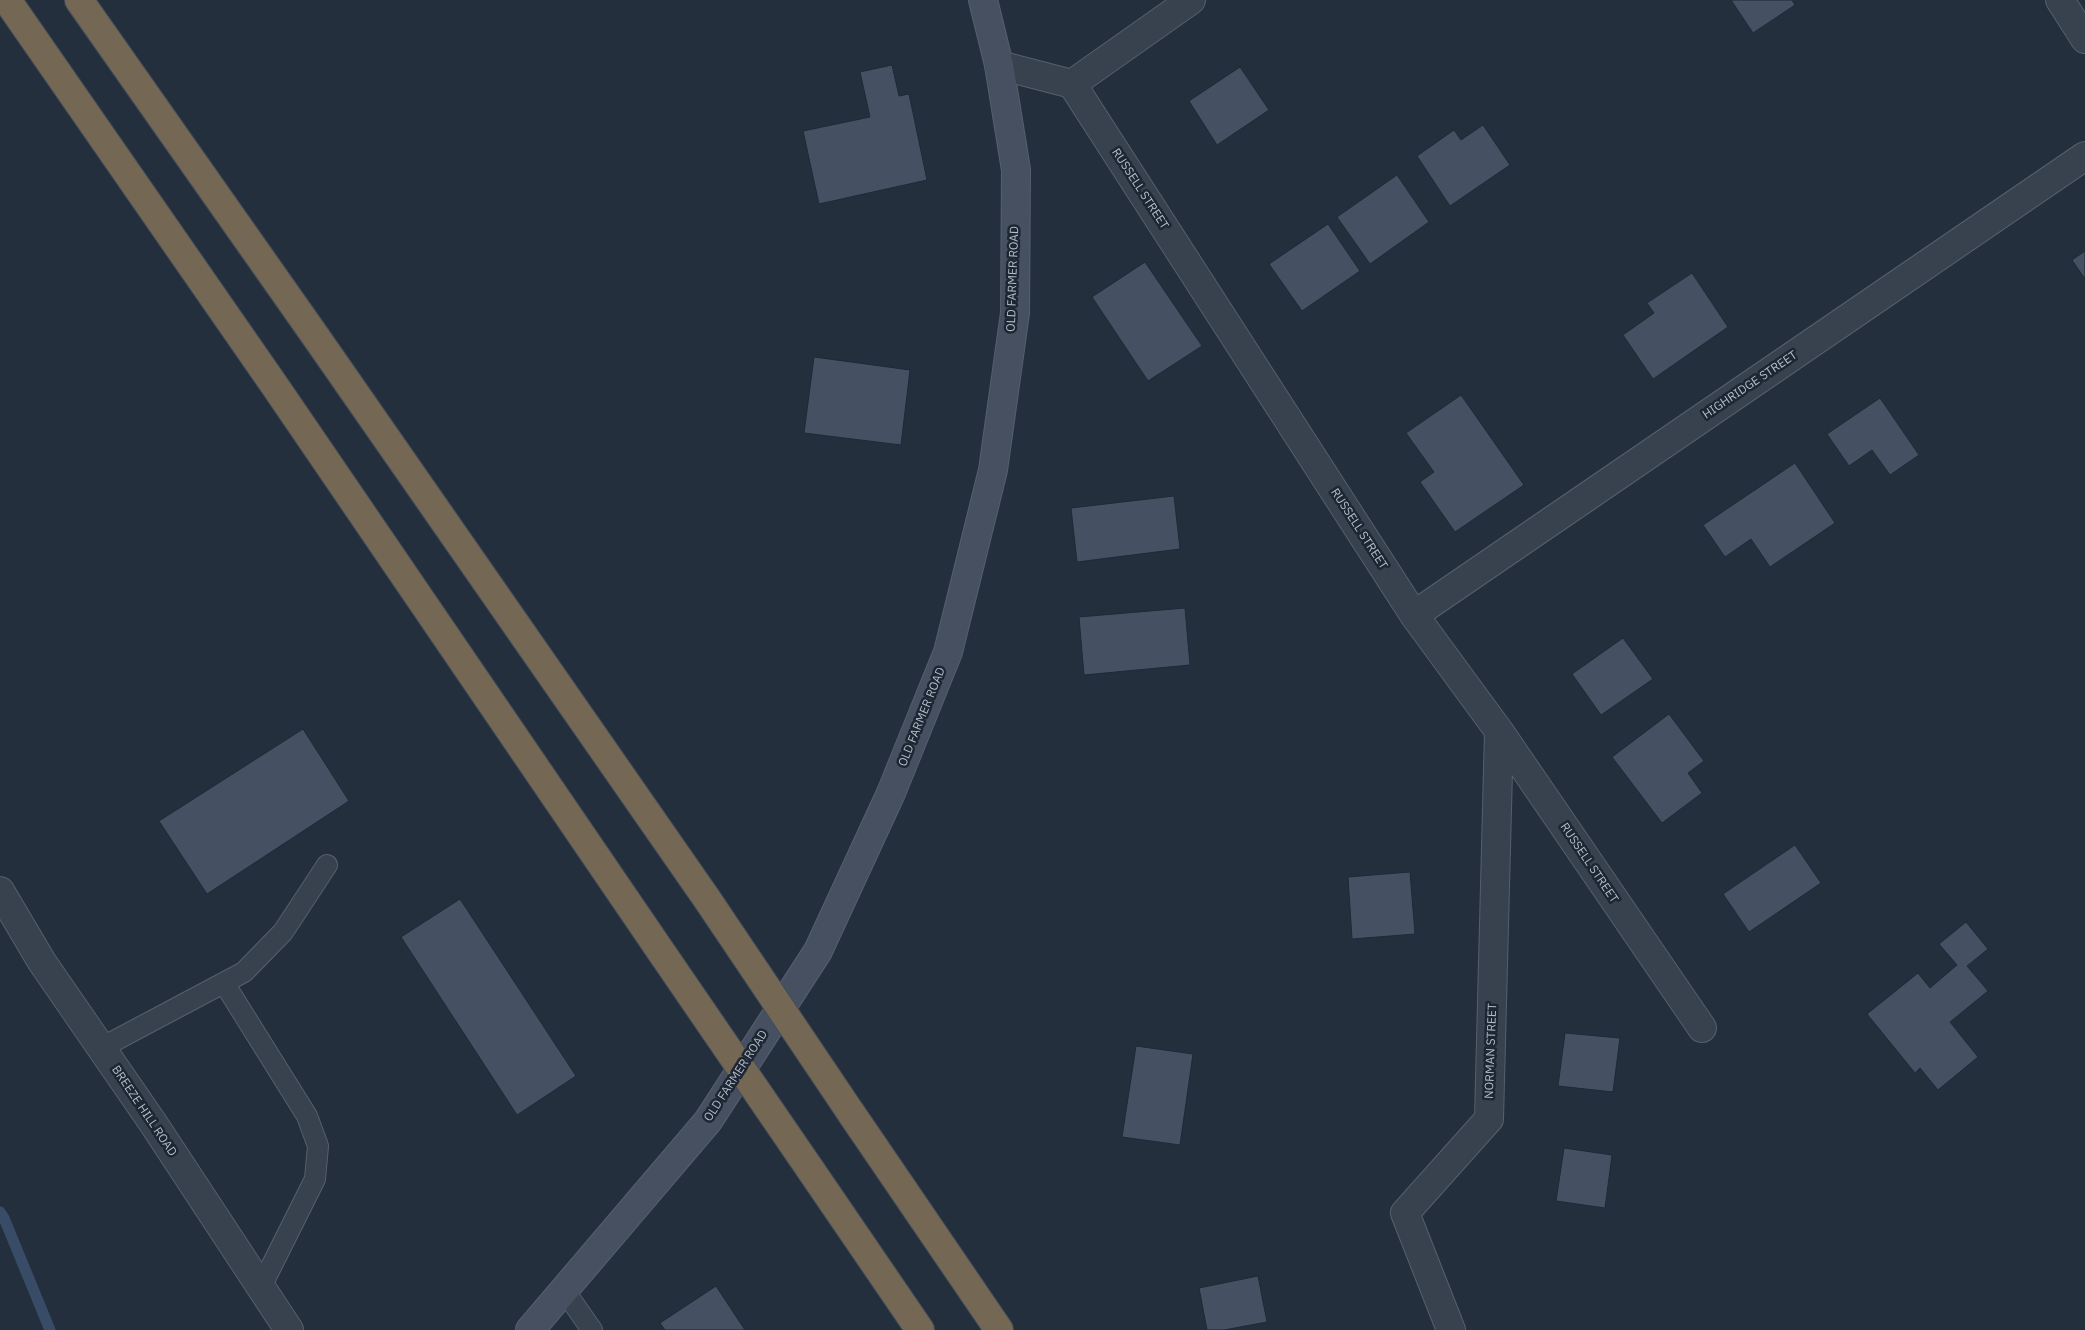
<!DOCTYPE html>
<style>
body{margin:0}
canvas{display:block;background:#242f3e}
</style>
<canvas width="2085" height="1330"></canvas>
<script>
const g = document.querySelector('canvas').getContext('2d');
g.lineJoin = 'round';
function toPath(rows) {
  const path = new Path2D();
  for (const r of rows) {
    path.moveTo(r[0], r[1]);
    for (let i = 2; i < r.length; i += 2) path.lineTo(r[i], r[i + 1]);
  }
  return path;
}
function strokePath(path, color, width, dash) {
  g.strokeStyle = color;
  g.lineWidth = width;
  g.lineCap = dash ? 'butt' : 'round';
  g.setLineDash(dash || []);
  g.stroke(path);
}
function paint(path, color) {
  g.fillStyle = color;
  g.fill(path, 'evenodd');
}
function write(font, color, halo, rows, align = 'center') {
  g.font = font + ' "IBM Plex Sans",sans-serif';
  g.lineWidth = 5;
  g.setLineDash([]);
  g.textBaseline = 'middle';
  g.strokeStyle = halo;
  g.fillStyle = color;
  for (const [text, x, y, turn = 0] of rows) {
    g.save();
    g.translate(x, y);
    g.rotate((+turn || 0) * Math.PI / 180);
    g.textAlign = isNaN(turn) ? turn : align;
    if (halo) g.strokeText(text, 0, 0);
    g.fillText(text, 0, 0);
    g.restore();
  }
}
strokePath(toPath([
 [0,1212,4,1218,50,1330]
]), '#394c67', 11);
const building = toPath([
 [1731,0,1792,0,1795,5,1753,33,1731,0],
 [892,65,899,96,909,94,927,180,819,204,803,131,870,117,860,72,892,65],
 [1240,67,1269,110,1217,145,1189,101,1240,67],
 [1483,125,1510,165,1450,206,1417,156,1454,130,1461,140,1483,125],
 [1397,175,1429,222,1370,264,1337,217,1397,175],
 [1328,224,1360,271,1302,311,1269,264,1328,224],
 [2085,251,2085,279,2072,260,2085,251],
 [1145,262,1202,346,1148,381,1092,297,1145,262],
 [1692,273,1728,327,1653,379,1623,335,1654,313,1647,303,1692,273],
 [814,357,910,370,901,445,804,433,814,357],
 [1461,395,1524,485,1455,532,1420,482,1434,472,1406,433,1461,395],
 [1880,398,1919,455,1890,475,1872,450,1849,466,1827,434,1880,398],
 [1795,463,1835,523,1770,567,1751,539,1725,557,1703,525,1795,463],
 [1174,496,1180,549,1077,562,1071,508,1174,496],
 [1185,608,1190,665,1084,675,1079,617,1185,608],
 [1623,638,1653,679,1601,715,1572,674,1623,638],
 [1669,714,1704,761,1688,773,1702,793,1662,823,1612,757,1669,714],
 [303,729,349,801,207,894,159,821,303,729],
 [1795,845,1821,883,1749,932,1723,894,1795,845],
 [1410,872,1415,934,1352,939,1348,877,1410,872],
 [460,899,576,1076,517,1115,401,937,460,899],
 [1966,922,1988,949,1967,966,1988,991,1950,1022,1978,1057,1938,1090,1920,1068,1915,1073,1867,1014,1918,973,1930,988,1957,965,1939,944,1966,922],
 [1565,1033,1620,1038,1613,1092,1558,1086,1565,1033],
 [1136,1046,1193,1054,1180,1145,1122,1137,1136,1046],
 [1564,1148,1612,1155,1605,1208,1556,1201,1564,1148],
 [1258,1276,1267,1322,1224,1330,1207,1330,1199,1288,1258,1276],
 [716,1286,745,1330,665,1330,660,1323,716,1286]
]);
paint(building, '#455162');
strokePath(building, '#1f2835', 1);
const lane = toPath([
 [224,983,307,1116,318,1146,315,1179,260,1289],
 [101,1048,244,972,283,932,327,865],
 [564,1290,592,1330]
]);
const street = toPath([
 [2060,0,2085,39],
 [999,65,1072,84,1414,615,1499,731,1702,1028],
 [1072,84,1191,0],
 [1414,615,2085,156],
 [0,891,42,962,153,1123,289,1330],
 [1451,1330,1405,1213,1489,1119,1499,731]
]);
const secondary = toPath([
 [530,1330,708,1121,818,951,891,793,948,652,993,470,1015,313,1016,170,999,65,983,0]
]);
const highway = toPath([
 [7,0,277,389,664,956],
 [79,0,316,337,707,899],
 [851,1113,999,1330],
 [810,1169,920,1330]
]);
strokePath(lane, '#565f6c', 22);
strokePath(street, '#565f6c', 30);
strokePath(secondary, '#565f6c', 30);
strokePath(highway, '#434c59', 30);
strokePath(lane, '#38414e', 20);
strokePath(street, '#38414e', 28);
strokePath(secondary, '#465061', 28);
strokePath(highway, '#746855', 28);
const highwayBridge = toPath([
 [707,899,851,1113],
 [664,956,810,1169]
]);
strokePath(highwayBridge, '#434c59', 30, []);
strokePath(highwayBridge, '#746855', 28);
write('12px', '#b4bcc9', '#1d2633', [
 ["RUSSELL STREET",1140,189,57],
 ["OLD FARMER ROAD",1013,279,-88],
 ["HIGHRIDGE STREET",1750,385,-34],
 ["RUSSELL STREET",1359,529,57],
 ["OLD FARMER ROAD",922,717,-68],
 ["RUSSELL STREET",1589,863,56],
 ["NORMAN STREET",1491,1051,-88],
 ["OLD FARMER ROAD",736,1076,-57],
 ["BREEZE HILL ROAD",144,1111,56]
]);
</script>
